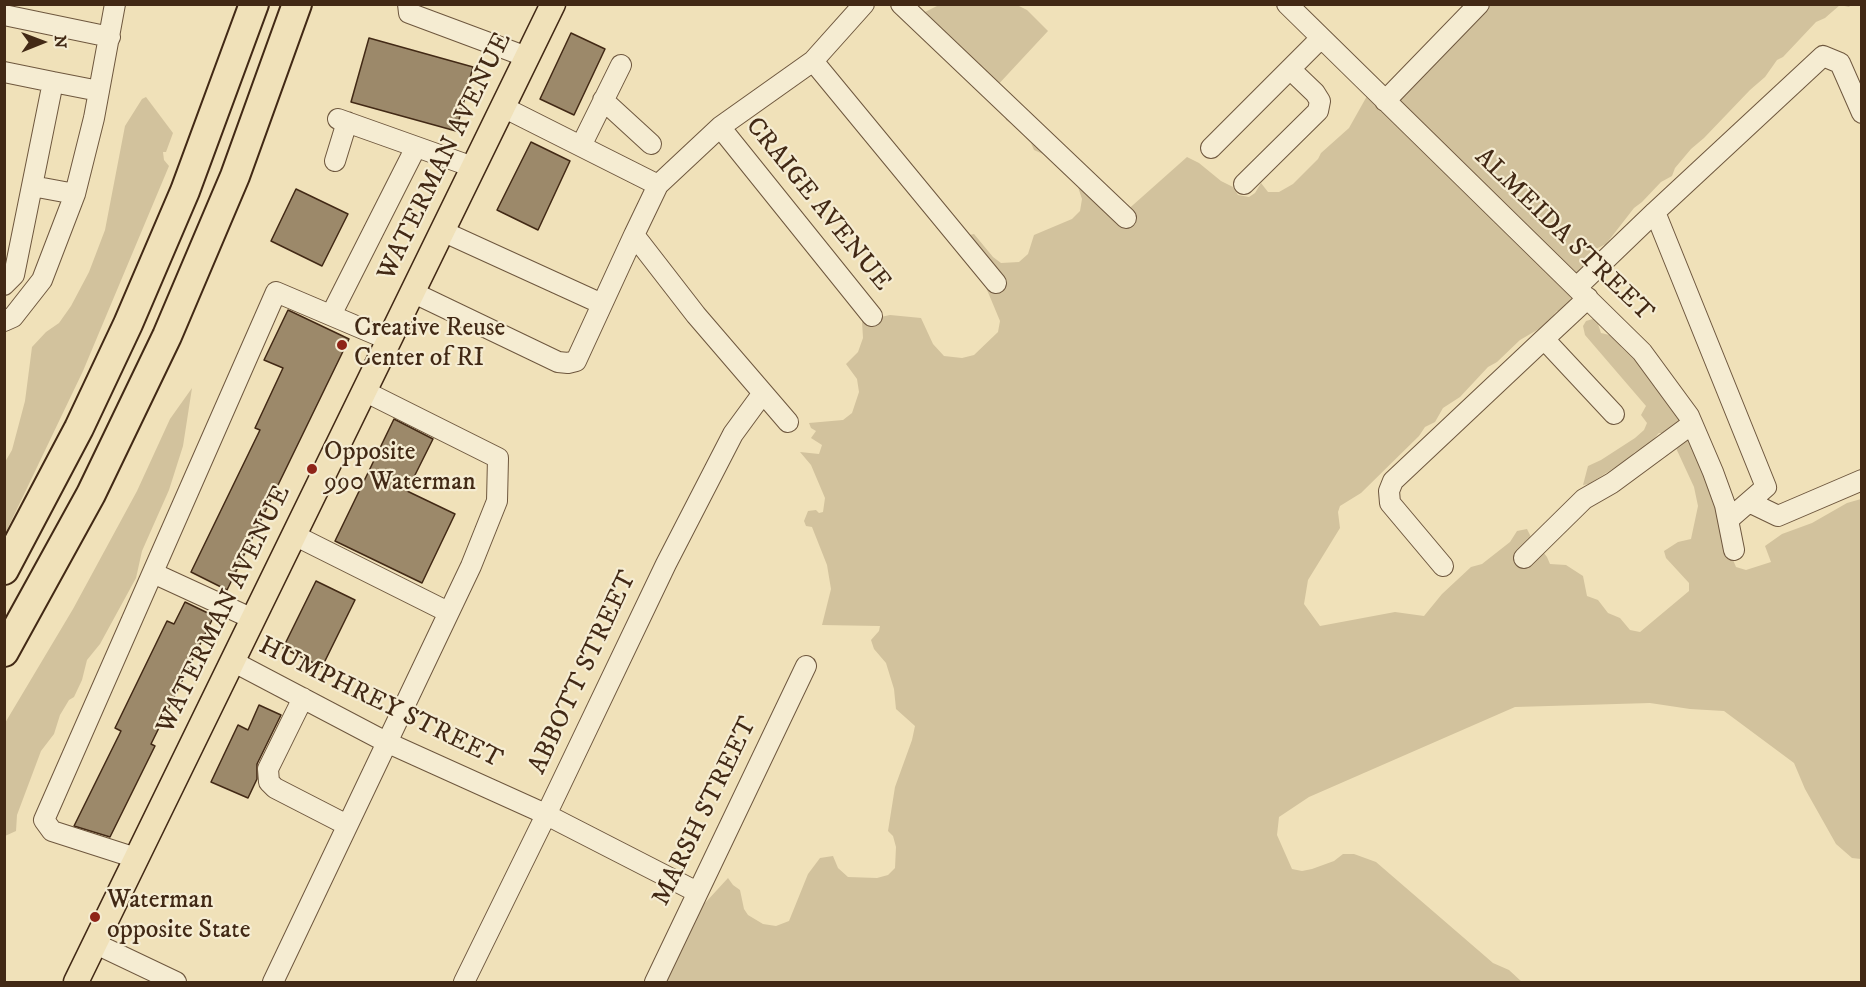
<!DOCTYPE html>
<style>
body{margin:0}
#map{position:relative;width:1866px;height:987px;overflow:hidden;background:#f0e1b9;font-family:"IM FELL DW Pica",serif}
canvas{display:block}
.frame{position:absolute;inset:0;border:6px solid #422915;pointer-events:none}
.north{position:absolute;left:12px;top:12px;width:60px;height:60px;-webkit-text-stroke:4px #f5ecd2;paint-order:stroke;rotate:89deg;font-size:16px;font-weight:700;line-height:24px;text-align:center;color:#422915}
.north::after{content:'';display:block;margin:auto;width:21px;height:27px;background:#422915;clip-path:polygon(50% 0,100% 100%,50% 72%,0 100%)}
</style>
<div id="map">
<canvas width="1866" height="987"></canvas>
<div class="frame"></div>
<div class="north">N</div>
</div>
<script>
const g = document.querySelector('canvas').getContext('2d');
g.lineJoin = 'round';
function paint(path, color) {
  g.fillStyle = color;
  g.fill(path, 'evenodd');
}
function toPath(rows) {
  const path = new Path2D();
  for (const r of rows) {
    path.moveTo(r[0], r[1]);
    for (let i = 2; i < r.length; i += 2) path.lineTo(r[i], r[i + 1]);
  }
  return path;
}
function strokePath(path, color, width, dash) {
  g.strokeStyle = color;
  g.lineWidth = width;
  g.lineCap = dash ? 'butt' : 'round';
  g.setLineDash(dash || []);
  g.stroke(path);
}
function write(font, color, halo, rows, align = 'center') {
  g.font = font + ' "IM FELL DW Pica",serif';
  g.lineWidth = 4.5;
  g.setLineDash([]);
  g.textBaseline = 'middle';
  g.strokeStyle = halo;
  g.fillStyle = color;
  for (const [text, x, y, turn = 0] of rows) {
    g.save();
    g.translate(x, y);
    g.rotate((+turn || 0) * Math.PI / 180);
    g.textAlign = isNaN(turn) ? turn : align;
    if (halo) g.strokeText(text, 0, 0);
    g.fillText(text, 0, 0);
    g.restore();
  }
}
paint(toPath([
 [939,5,1017,5,1027,10,1048,31,995,88,923,13],
 [1481,5,1851,5,1849,7,1840,5,1825,18,1816,22,1783,57,1777,60,1765,77,1750,90,1704,138,1691,149,1675,168,1672,176,1661,182,1642,202,1634,208,1606,244,1592,251,1590,260,1595,267,1573,297,1575,304,1566,311,1557,311,1544,326,1520,340,1497,362,1488,367,1460,397,1443,408,1435,422,1425,427,1419,436,1361,493,1340,506,1338,512,1340,528,1308,580,1304,604,1320,626,1395,612,1424,616,1442,594,1471,567,1482,564,1510,542,1517,531,1527,529,1531,537,1547,557,1550,564,1566,565,1583,576,1587,596,1598,600,1608,613,1620,618,1630,630,1640,632,1689,591,1689,583,1666,558,1664,551,1678,542,1691,539,1698,506,1694,487,1669,433,1659,433,1648,445,1635,452,1628,459,1589,484,1583,485,1588,466,1601,460,1635,438,1644,430,1647,423,1641,415,1646,406,1585,335,1583,326,1586,321,1596,318,1601,333,1614,336,1622,348,1640,365,1703,445,1731,555,1736,567,1746,570,1771,562,1765,546,1782,534,1812,523,1847,503,1861,499,1861,859,1852,858,1836,844,1805,789,1794,763,1724,711,1690,709,1650,703,1515,707,1309,797,1279,817,1277,835,1292,869,1302,871,1312,869,1334,861,1343,854,1354,854,1376,862,1493,963,1509,970,1522,982,656,982,699,897,705,903,728,878,733,885,740,890,744,909,748,915,763,924,776,926,789,921,808,874,820,858,833,856,838,868,848,877,877,878,888,875,895,868,896,847,893,836,888,831,895,787,912,740,915,726,896,709,894,689,886,663,874,649,871,640,879,631,880,626,822,625,831,589,827,565,812,527,806,526,804,521,808,511,816,510,819,513,823,512,825,498,811,465,800,452,819,454,822,445,811,438,816,431,811,428,809,423,843,420,852,413,859,392,857,379,846,364,858,352,863,338,862,321,890,315,921,318,933,344,944,356,962,358,974,355,998,332,1000,321,985,285,953,245,965,236,974,234,993,257,1001,263,1019,262,1028,254,1034,235,1072,219,1080,211,1082,199,1078,187,1043,154,1034,150,1031,143,1016,127,1006,120,1004,113,1124,213,1187,157,1199,163,1221,181,1233,187,1238,195,1249,197,1255,193,1261,183,1268,192,1279,192,1293,184,1318,159,1321,153,1349,128,1367,96,1384,97],
 [146,97,173,133,166,152,163,152,164,160,169,166,83,371,5,534,5,462,12,450,25,401,32,347,46,332,59,323,71,306,89,272,105,230,125,126,142,99],
 [192,388,183,446,169,490,142,551,136,578,100,644,87,660,82,680,74,697,69,700,60,715,54,734,41,751,17,815,16,831,5,836,5,723,73,609,137,491,170,419]
]), '#d2c29d');
const building = toPath([
 [571,33,605,49,574,115,540,99,571,33],
 [369,38,473,67,456,131,351,102,369,38],
 [531,142,570,161,538,230,497,210,531,142],
 [296,189,348,214,322,266,271,241,296,189],
 [288,310,349,339,227,590,191,572,260,430,255,428,283,368,264,360,288,310],
 [394,419,433,439,407,491,455,514,422,583,335,541,394,419],
 [316,581,355,600,322,667,283,648,316,581],
 [185,602,214,616,151,744,155,746,110,837,74,826,121,731,115,728,167,621,174,624,185,602],
 [259,705,281,715,257,764,257,779,248,798,211,782,238,725,248,730,259,705]
]);
paint(building, '#9c896a');
strokePath(building, '#422915', 1.5);
const minor = toPath([
 [408,4,409,13,527,57],
 [901,4,1126,218],
 [1287,4,1642,352,1689,416,1713,472,1725,505,1734,550],
 [4,15,110,37],
 [813,61,996,283],
 [4,72,53,82],
 [603,100,651,144],
 [1385,101,1479,4],
 [503,107,658,185],
 [338,119,473,167],
 [720,127,872,316],
 [581,146,621,65],
 [1211,148,1321,38],
 [335,161,347,122],
 [1244,184,1318,111,1320,101,1315,93,1290,69],
 [32,186,75,194],
 [1655,212,1823,56,1840,63,1862,113],
 [442,231,602,304],
 [4,285,14,275,53,82,99,91],
 [1577,287,1655,212,1766,487,1728,520],
 [412,292,558,362,568,363,576,361,634,235],
 [1588,298,1544,339,1614,414],
 [331,315,416,147],
 [4,321,13,317,42,280,75,194,94,118,115,4],
 [788,422,696,315,634,235,658,185,720,127,813,61,864,4],
 [1749,502,1778,516,1862,480],
 [294,535,448,612],
 [1524,558,1584,499,1612,483,1692,424],
 [1443,566,1390,503,1389,491,1393,481,1544,339],
 [153,573,253,619],
 [232,661,386,742,541,812,697,892],
 [303,698,268,769,269,782,275,788,347,825],
 [136,858,52,831,44,820,276,292,389,340],
 [94,943,176,982],
 [273,982,471,566,497,501,498,458,364,391],
 [464,982,546,815,666,564,733,434,763,393],
 [655,982,806,666]
]);
const major = toPath([
 [76,982,553,4]
]);
const highway = toPath([
 [4,570,79,428,128,324,185,191,254,4],
 [4,652,91,494,167,336,235,176,297,4]
]);
strokePath(minor, '#6e573e', 22);
strokePath(major, '#422915', 27);
strokePath(highway, '#422915', 32);
strokePath(minor, '#f5ecd2', 20);
strokePath(major, '#f0e1b9', 24);
strokePath(highway, '#f0e1b9', 28);
for (const [x, y, r, color] of [
 [342,345,6,"#8f2418"],
 [312,469,6,"#8f2418"],
 [95,917,6,"#8f2418"]
]) {
  const dot = new Path2D();
  dot.arc(x, y, r, 0, 2 * Math.PI);
  g.fillStyle = color;
  g.fill(dot);
  strokePath(dot, '#f5ecd2', 2);
}
write('26px', '#422915', '#f5ecd2', [
 ["WATERMAN AVENUE",446,157,-64],
 ["CRAIGE AVENUE",817,205,51],
 ["ALMEIDA STREET",1563,236,44],
 ["WATERMAN AVENUE",225,610,-64],
 ["ABBOTT STREET",584,673,-65],
 ["HUMPHREY STREET",380,704,26],
 ["MARSH STREET",706,812,-64]
]);
write('26px', '#422915', '#f5ecd2', [
 ["Creative Reuse",354,330],
 ["Center of RI",354,360],
 ["Opposite",324,454],
 ["990 Waterman",324,484],
 ["Waterman",107,902],
 ["opposite State",107,932]
], 'left');
</script>
